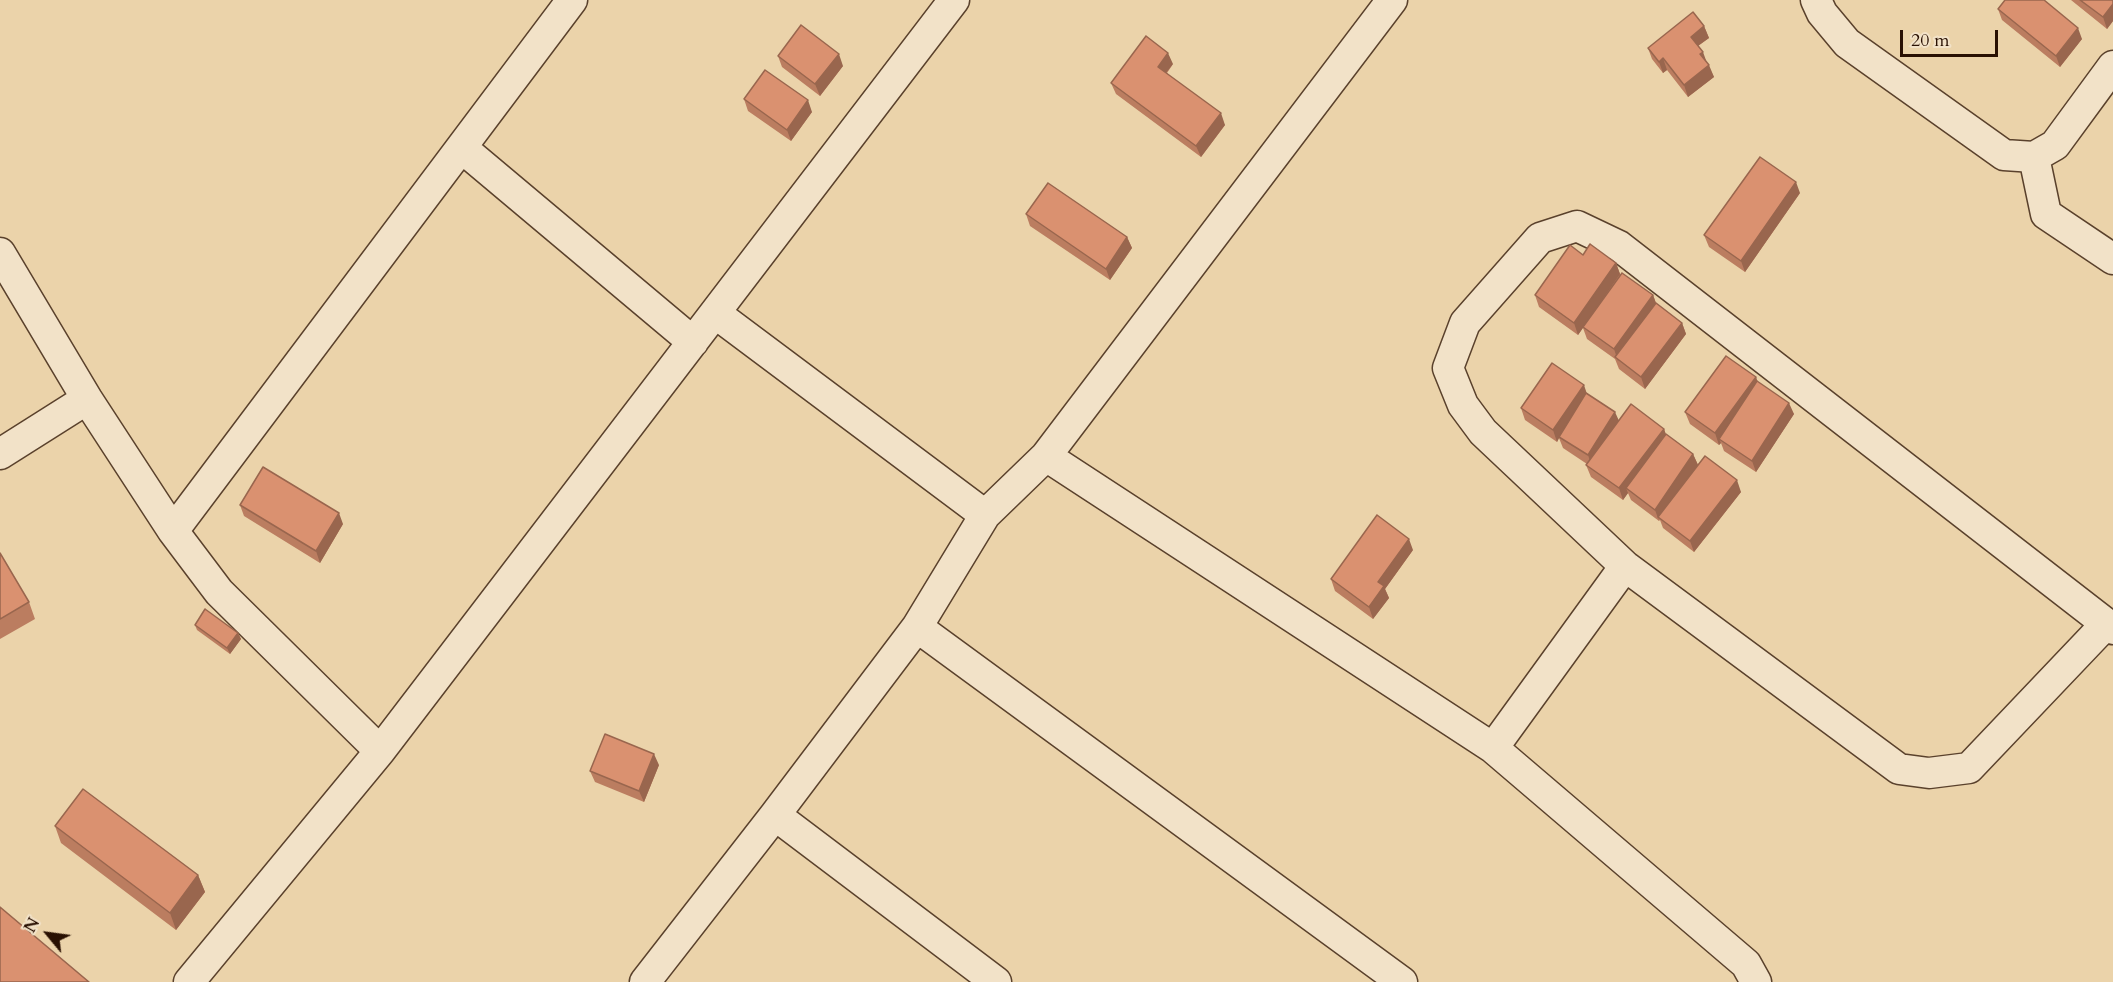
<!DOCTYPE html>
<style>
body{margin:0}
#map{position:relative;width:2113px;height:982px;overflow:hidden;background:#ebd3aa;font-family:Cardo,serif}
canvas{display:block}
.north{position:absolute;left:18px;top:904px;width:60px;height:60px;-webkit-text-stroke:4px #f2e2c8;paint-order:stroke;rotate:299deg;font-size:16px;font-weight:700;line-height:24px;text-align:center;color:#291002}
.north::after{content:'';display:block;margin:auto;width:21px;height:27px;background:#291002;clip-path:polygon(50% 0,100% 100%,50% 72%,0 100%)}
.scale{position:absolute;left:1900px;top:30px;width:98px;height:27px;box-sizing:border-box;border:3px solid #291002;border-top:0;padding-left:8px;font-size:18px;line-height:21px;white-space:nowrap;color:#291002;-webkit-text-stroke:4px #f2e2c8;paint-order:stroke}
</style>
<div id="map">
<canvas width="2113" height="982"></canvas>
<div class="north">N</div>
<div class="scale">20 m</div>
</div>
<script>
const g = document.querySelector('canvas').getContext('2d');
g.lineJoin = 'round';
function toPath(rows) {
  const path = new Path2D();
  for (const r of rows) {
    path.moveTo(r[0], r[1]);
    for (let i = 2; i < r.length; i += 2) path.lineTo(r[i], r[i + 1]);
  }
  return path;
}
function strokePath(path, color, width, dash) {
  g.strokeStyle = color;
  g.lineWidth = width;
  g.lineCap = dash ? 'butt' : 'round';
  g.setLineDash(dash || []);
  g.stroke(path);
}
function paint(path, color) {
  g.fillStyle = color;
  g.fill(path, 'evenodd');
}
const street = toPath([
 [1816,0,1822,13,1847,43,2004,155,2034,157,2055,145,2113,66],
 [462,148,693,342],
 [2034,157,2046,214,2113,259],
 [0,253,87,399,173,531],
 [715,313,985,515],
 [0,454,87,399],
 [1046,456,1493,748,1746,964,1756,982],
 [2106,624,1969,768,1929,773,1899,769,1625,566,1483,432,1463,405,1448,368,1465,323,1540,238,1577,226,1619,246,2113,629],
 [917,627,1402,982],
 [1493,748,1625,566],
 [380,751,219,592,173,531,572,0],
 [775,815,996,982],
 [189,982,380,751,954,0],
 [645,982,775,815,917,627,985,515,1046,456,1392,0]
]);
strokePath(street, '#5a412c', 33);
strokePath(street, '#f2e2c8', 30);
paint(toPath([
 [2071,0,2113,0,2113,21,2107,29],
 [1998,9,2082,39,2060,67,2002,20],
 [1704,26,1709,38,1698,46,1714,77,1688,97,1667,70,1663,73,1652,59,1648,48],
 [778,56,843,66,820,96,782,67],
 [1173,64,1167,73,1225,125,1201,157,1116,94,1111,83],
 [744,99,812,112,791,141,748,111],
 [1800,193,1745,272,1709,247,1704,235],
 [1026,214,1127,237,1132,248,1110,280,1030,226],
 [1583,255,1616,263,1620,274,1653,295,1656,303,1682,323,1686,334,1645,389,1619,369,1615,359,1587,339,1583,328,1578,335,1539,307,1535,295],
 [1756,377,1757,382,1794,414,1756,472,1724,451,1721,443,1719,445,1690,424,1685,412],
 [1587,393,1619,421,1664,429,1666,435,1693,454,1698,465,1741,492,1694,552,1663,528,1660,520,1659,521,1631,500,1628,493,1623,500,1591,477,1586,465,1587,464,1563,448,1559,438,1557,442,1525,420,1521,408],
 [240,505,343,524,320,563,244,516],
 [1413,550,1385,589,1389,598,1373,619,1335,591,1331,579],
 [0,553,29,602,35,619,0,639],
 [195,625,238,633,241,639,230,654,197,630],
 [659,765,644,802,595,782,590,771],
 [55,826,198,875,205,892,176,930,61,843]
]), '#bb7d60');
paint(toPath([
 [2113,4,2113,21,2107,29,2103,17],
 [1704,26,1709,38,1695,48,1691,37],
 [2078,28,2082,39,2060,67,2056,56],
 [1703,52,1707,63,1700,54],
 [1168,53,1173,64,1162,78,1158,67],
 [839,54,843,66,820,96,815,84],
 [1663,58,1667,70,1663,73,1659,62],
 [1709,65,1714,77,1688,97,1684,85],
 [808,100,812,112,791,141,787,130],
 [1221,113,1225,125,1201,157,1196,146],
 [1796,182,1800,193,1745,272,1741,261],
 [1127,237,1132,248,1110,280,1106,269],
 [1616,263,1620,274,1578,335,1574,323],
 [1653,295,1657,306,1618,361,1614,349],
 [1682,323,1686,334,1645,389,1641,377],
 [1756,377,1760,389,1719,439,1721,443,1719,445,1715,433],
 [1584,385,1588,397,1559,437,1559,438,1557,442,1553,430],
 [1789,403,1794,414,1756,472,1752,461],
 [1615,412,1620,423,1592,467,1588,455],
 [1664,429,1668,440,1626,488,1628,493,1623,500,1619,488],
 [1693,454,1698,465,1658,517,1659,521,1655,510],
 [1737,480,1741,492,1694,552,1690,541],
 [339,513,343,524,320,563,316,551],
 [1409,539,1413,550,1385,589,1389,598,1373,619,1369,607,1378,582],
 [238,633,241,639,230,654,227,648],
 [654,754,659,765,644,802,639,791],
 [198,875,205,892,176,930,170,913]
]), '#99664e');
const building = toPath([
 [2005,0,2044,0,2078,28,2056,56,1998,9,2005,0],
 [2080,0,2113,0,2113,4,2103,17,2080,0],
 [1693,12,1704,26,1691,37,1703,52,1700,54,1709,65,1684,85,1663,58,1659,62,1648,48,1693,12],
 [801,25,839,54,815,84,778,56,801,25],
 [1146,36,1168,53,1158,67,1221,113,1196,146,1111,83,1146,36],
 [765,70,808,100,787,130,744,99,765,70],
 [1760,157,1796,182,1741,261,1704,235,1760,157],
 [1048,183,1127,237,1106,269,1026,214,1048,183],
 [1590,244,1616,263,1574,323,1535,295,1570,245,1583,255,1590,244],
 [1622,273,1653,295,1614,349,1583,327,1622,273],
 [1656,303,1682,323,1641,377,1615,357,1656,303],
 [1726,356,1756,377,1715,433,1685,412,1726,356],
 [1552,363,1584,385,1553,430,1521,408,1552,363],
 [1757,381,1789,403,1752,461,1719,439,1757,381],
 [1586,393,1615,412,1588,455,1559,437,1586,393],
 [1631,404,1664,429,1619,488,1586,465,1631,404],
 [1666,434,1693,454,1655,510,1626,488,1666,434],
 [1705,456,1737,480,1690,541,1658,517,1705,456],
 [263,467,339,513,316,551,240,505,263,467],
 [1377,515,1409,539,1378,582,1384,586,1369,607,1331,579,1377,515],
 [0,553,29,602,0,619,0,553],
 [205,609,238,633,227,648,195,625,205,609],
 [605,734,654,754,639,791,590,771,605,734],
 [83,789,198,875,170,913,55,826,83,789],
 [0,907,89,982,0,982,0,907]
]);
paint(building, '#da9170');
strokePath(building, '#99664e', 1.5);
</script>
